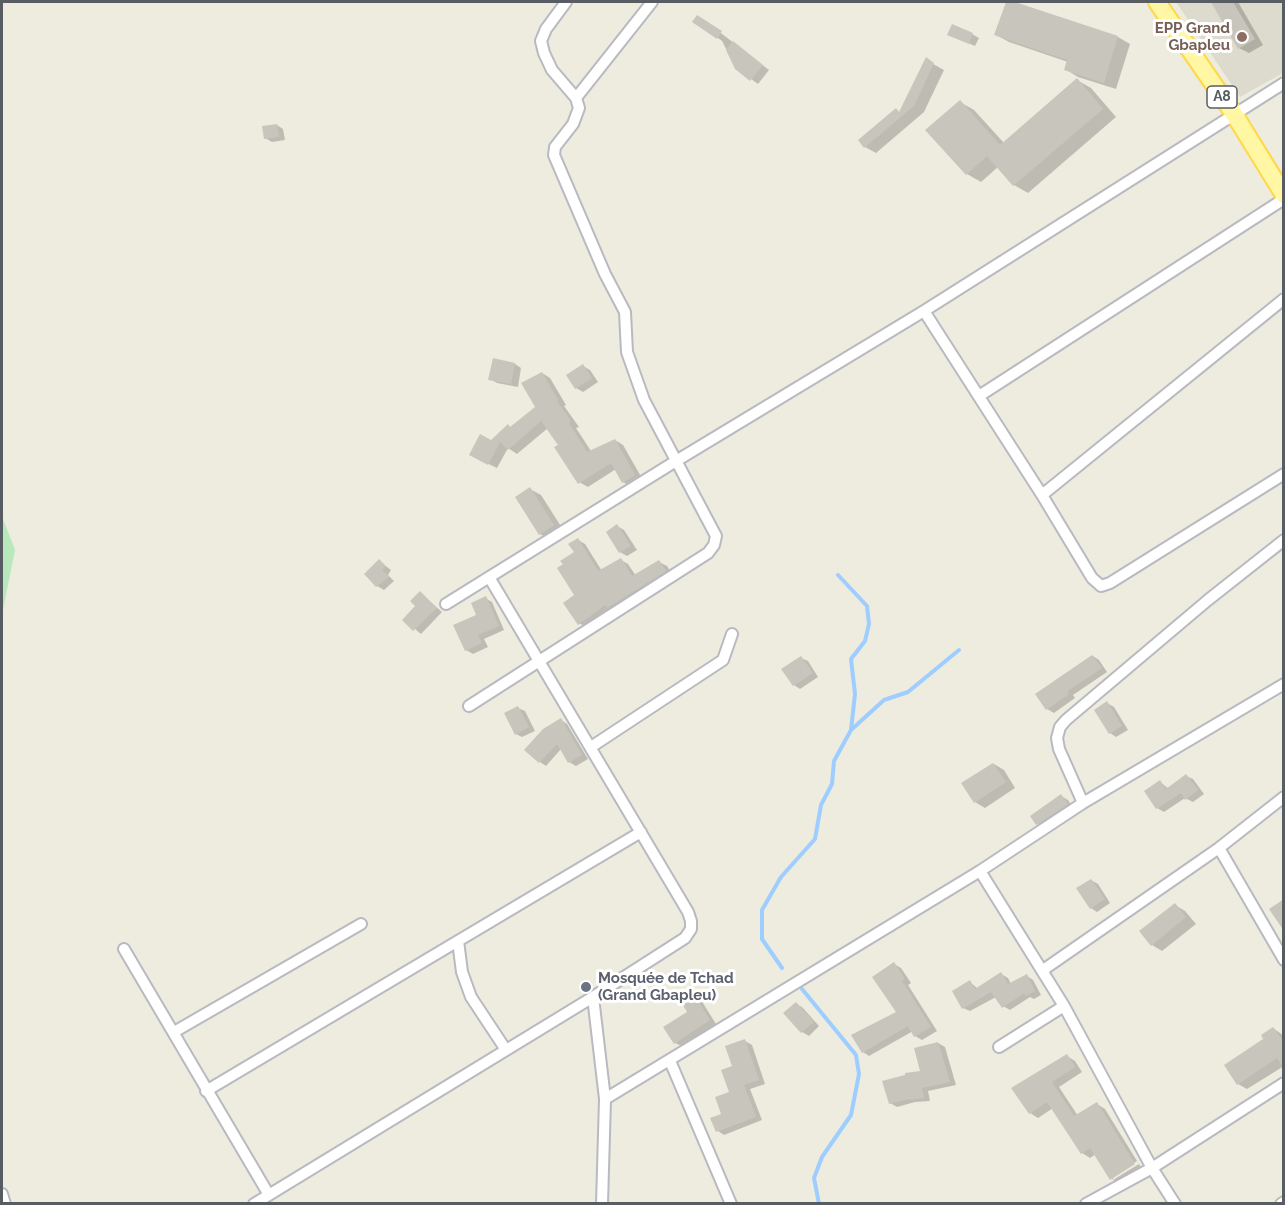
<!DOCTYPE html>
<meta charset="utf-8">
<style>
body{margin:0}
#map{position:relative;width:1285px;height:1205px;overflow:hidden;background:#eeebdf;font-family:Raleway,sans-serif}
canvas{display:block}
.frame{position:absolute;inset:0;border:3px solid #585c63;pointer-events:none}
</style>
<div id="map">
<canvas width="1285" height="1205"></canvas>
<div class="frame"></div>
</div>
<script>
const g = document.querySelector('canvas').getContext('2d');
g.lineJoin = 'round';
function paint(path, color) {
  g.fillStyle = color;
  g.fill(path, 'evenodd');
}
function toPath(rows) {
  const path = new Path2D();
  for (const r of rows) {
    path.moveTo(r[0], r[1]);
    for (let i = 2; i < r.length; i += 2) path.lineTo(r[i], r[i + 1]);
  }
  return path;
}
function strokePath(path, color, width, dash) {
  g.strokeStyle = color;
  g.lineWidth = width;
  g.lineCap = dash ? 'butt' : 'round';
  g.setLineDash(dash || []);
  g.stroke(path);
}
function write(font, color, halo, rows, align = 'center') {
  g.font = font + ' Raleway,sans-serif';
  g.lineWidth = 6;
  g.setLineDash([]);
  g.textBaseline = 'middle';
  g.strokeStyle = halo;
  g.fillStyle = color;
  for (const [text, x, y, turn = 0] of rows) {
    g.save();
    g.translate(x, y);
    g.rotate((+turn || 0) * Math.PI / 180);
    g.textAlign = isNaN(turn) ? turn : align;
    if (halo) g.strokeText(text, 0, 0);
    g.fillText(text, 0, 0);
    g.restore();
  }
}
paint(toPath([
 [1176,2,1283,2,1283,73,1240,97]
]), '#dddbce');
paint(toPath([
 [2,516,15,550,2,615]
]), '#b8e9bc');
paint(toPath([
 [1007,2,1118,37,1130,44,1116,89,1078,77,1065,69,1068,62,1009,42,996,35],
 [1213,2,1238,2,1263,45,1249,53,1239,48],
 [704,20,769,70,758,84,736,68,722,41,718,38],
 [972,34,979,38,975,46,956,38],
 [926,60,944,70,924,112,876,153,865,147,896,110,900,113],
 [1077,80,1091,88,1116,117,1028,193,1014,185,998,167,981,182,967,174,960,102,974,110,1004,143],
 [277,125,283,129,285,140,272,142,265,138],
 [494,360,515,364,521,368,518,387,497,383,490,379],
 [583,366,590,370,598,382,583,392,576,388],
 [542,373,550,378,566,405,564,406,579,427,576,428,591,451,615,440,623,445,643,480,632,487,623,482,616,469,588,487,579,482,560,445,548,428,517,454,508,448,497,468,480,460,491,442,537,407],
 [530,489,541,495,564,531,550,540,540,534],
 [617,526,624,530,637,550,627,556,620,552],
 [578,540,585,544,602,571,621,560,628,564,636,576,659,562,667,566,673,575,587,628,579,623,576,595,576,552],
 [379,561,391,570,388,575,394,581,384,590,377,586,366,574],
 [420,593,442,612,421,634,404,620,417,606],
 [485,598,492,602,504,630,484,639,488,647,473,654,466,650],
 [1093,656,1099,660,1107,672,1073,695,1075,698,1054,713,1047,709],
 [801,658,808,661,818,677,800,689,794,685],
 [1107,703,1114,707,1128,730,1116,737,1110,733],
 [518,708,525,711,535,731,522,737,516,734],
 [561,720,567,724,588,759,576,766,569,762,561,749,546,766,540,762],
 [994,764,1004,770,1015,788,985,808,975,802],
 [1186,776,1193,779,1204,794,1193,802,1185,798,1164,812,1157,808,1146,791,1160,782,1169,789],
 [1061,796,1068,800,1073,808,1044,828,1037,824],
 [1091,880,1098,884,1110,903,1097,912,1091,908],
 [1175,905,1185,911,1196,924,1162,951,1152,945],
 [894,964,901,968,911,983,908,985,937,1031,922,1040,915,1036,913,1031,869,1056,863,1052,899,1012],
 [1001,974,1008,978,1011,984,1027,976,1033,980,1041,995,1034,999,1030,997,1010,1010,1003,1006,996,997,970,1011,963,1008,970,982,978,989],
 [694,996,701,1000,716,1024,682,1046,675,1043,689,1013],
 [796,1004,802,1007,819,1026,809,1036,802,1032],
 [1273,1028,1284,1036,1284,1066,1247,1089,1238,1084],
 [745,1041,752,1045,765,1084,750,1089,762,1120,724,1135,718,1131,730,1093,734,1067],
 [938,1043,945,1047,956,1085,928,1091,930,1101,915,1102,897,1107,890,1103,921,1072],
 [1067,1056,1075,1061,1082,1072,1059,1087,1078,1116,1097,1104,1105,1109,1137,1161,1113,1176,1113,1180,1096,1154,1090,1158,1082,1153,1053,1108,1038,1118,1030,1113],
 [1139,1164,1142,1169,1119,1183,1113,1180]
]), '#0003');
strokePath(toPath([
 [851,730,884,700,908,692,959,650],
 [782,968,762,939,762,910,781,877,815,839,821,805,832,784,834,761,851,730,855,694,851,659,865,641,869,624,867,606,838,575],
 [802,989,856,1055,859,1074,851,1115,822,1157,814,1178,819,1204]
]), '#9eceff', 4);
paint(toPath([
 [1006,2,1015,2,1118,36,1104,83,1064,70,1067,60,994,35],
 [1211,2,1233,2,1255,39,1238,49],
 [697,15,722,31,717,39,692,22],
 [952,24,973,33,969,44,947,35],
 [733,41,763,65,750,81,735,69,726,50],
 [926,57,934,63,914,106,864,148,858,140,896,108,899,112],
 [1077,78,1103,109,1013,186,987,156,966,175,925,130,960,100,1000,145],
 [277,124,279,137,264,139,262,126],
 [493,358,515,363,511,384,488,380],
 [583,364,592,378,575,389,566,375],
 [542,372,558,400,557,401,571,421,569,423,587,452,615,439,635,475,622,483,611,463,578,484,554,447,558,445,541,421,508,450,500,442,488,465,469,455,480,434,491,440,508,424,510,427,535,407,521,383],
 [530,487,554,525,539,535,515,497],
 [617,524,631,546,619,553,606,532],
 [578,538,598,571,621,558,632,576,659,560,666,571,607,608,605,605,578,625,563,603,574,595,557,568,563,564,560,561,574,552,568,544],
 [379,559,386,566,382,570,389,577,376,587,364,574],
 [420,591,437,608,413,631,402,620,415,606,410,601],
 [486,596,499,626,478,635,482,643,465,651,453,625,476,615,471,603],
 [1092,655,1102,668,1068,691,1069,694,1046,710,1035,694],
 [801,656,813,673,793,686,781,669],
 [1107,701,1122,726,1109,734,1094,710],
 [518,706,529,727,515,735,504,713],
 [561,718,582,755,568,763,557,744,539,763,524,750,543,729],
 [993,763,1006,782,974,803,961,783],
 [1186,774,1198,790,1185,800,1181,793,1156,809,1144,791,1160,780,1166,789],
 [1061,794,1068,804,1036,825,1030,816],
 [1091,879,1105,899,1090,909,1076,888],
 [1284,899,1284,931,1269,909],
 [1175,903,1186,917,1151,946,1139,931],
 [894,962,905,979,902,981,931,1027,914,1037,908,1026,862,1053,851,1035,896,1012,872,977],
 [1001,972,1008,984,1027,974,1035,991,1026,996,1024,993,1002,1008,991,992,962,1009,952,991,970,980,975,989],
 [694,994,710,1020,674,1044,663,1027,687,1012,681,1002],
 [796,1002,814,1022,801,1033,783,1013],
 [1273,1027,1284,1042,1284,1069,1277,1058,1237,1085,1224,1065,1263,1039,1261,1035],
 [745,1039,759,1080,744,1085,756,1117,716,1132,710,1118,721,1114,715,1097,729,1092,721,1070,732,1066,725,1046],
 [938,1042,950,1082,922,1088,924,1098,909,1100,909,1099,889,1104,882,1081,905,1075,905,1073,920,1071,914,1048],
 [1067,1054,1075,1067,1052,1082,1074,1116,1097,1102,1135,1164,1110,1180,1090,1148,1081,1154,1047,1102,1029,1114,1011,1088]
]), '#c8c5bc');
const minor = toPath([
 [576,98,652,2],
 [924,311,1042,495,1092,578,1101,586,1110,583,1284,474],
 [979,396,1284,199],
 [1042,495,1284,299],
 [489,577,688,912,691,921,691,929,685,938,593,997],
 [446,604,676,461,924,311,1284,83],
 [469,706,708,553,714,545,716,536,644,400,627,352,625,312,605,274,554,155,555,147,573,124,579,108,576,98,552,70,544,53,541,41,546,29,566,2],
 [591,747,723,660,732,634],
 [1083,803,1059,749,1057,738,1060,727,1066,720,1208,600,1284,540],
 [1219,848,1284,960],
 [980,871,1064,1006,1152,1168,1175,1204],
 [458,941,462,972,471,997,506,1050],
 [124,949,269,1195],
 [1043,970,1219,848,1284,797],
 [174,1032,361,924],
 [999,1047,1064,1006],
 [670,1061,731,1204],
 [206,1091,641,832],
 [605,1099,980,871,1083,803,1284,684],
 [2,1194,5,1204],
 [254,1204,593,997,605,1099,602,1204],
 [1086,1204,1152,1168,1284,1083],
 [1281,1204,1284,1202]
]);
const primary = toPath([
 [1157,2,1234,114,1284,195]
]);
strokePath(minor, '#b8bac1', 14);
strokePath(primary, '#ffd847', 20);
strokePath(minor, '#fff', 10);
strokePath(primary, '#fff7a3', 16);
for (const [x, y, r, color] of [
 [1242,37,6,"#8d6e63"],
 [586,987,6,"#6b7280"]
]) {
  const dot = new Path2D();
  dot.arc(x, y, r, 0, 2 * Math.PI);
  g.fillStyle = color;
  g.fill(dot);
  strokePath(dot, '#fff', 2);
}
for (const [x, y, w] of [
 [1222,97,30]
]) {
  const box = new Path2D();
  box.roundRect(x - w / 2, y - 11, w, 22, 4.5);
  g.fillStyle = '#fff';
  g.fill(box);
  strokePath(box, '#585c63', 1.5);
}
write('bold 14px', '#585c63', null, [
 ["A8",1222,97]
]);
write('bold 15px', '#785e54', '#fff', [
 ["EPP Grand",1230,28],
 ["Gbapleu",1230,45]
], 'right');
write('bold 15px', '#5b616d', '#fff', [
 ["Mosquée de Tchad",598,978],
 ["(Grand Gbapleu)",598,995]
], 'left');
</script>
